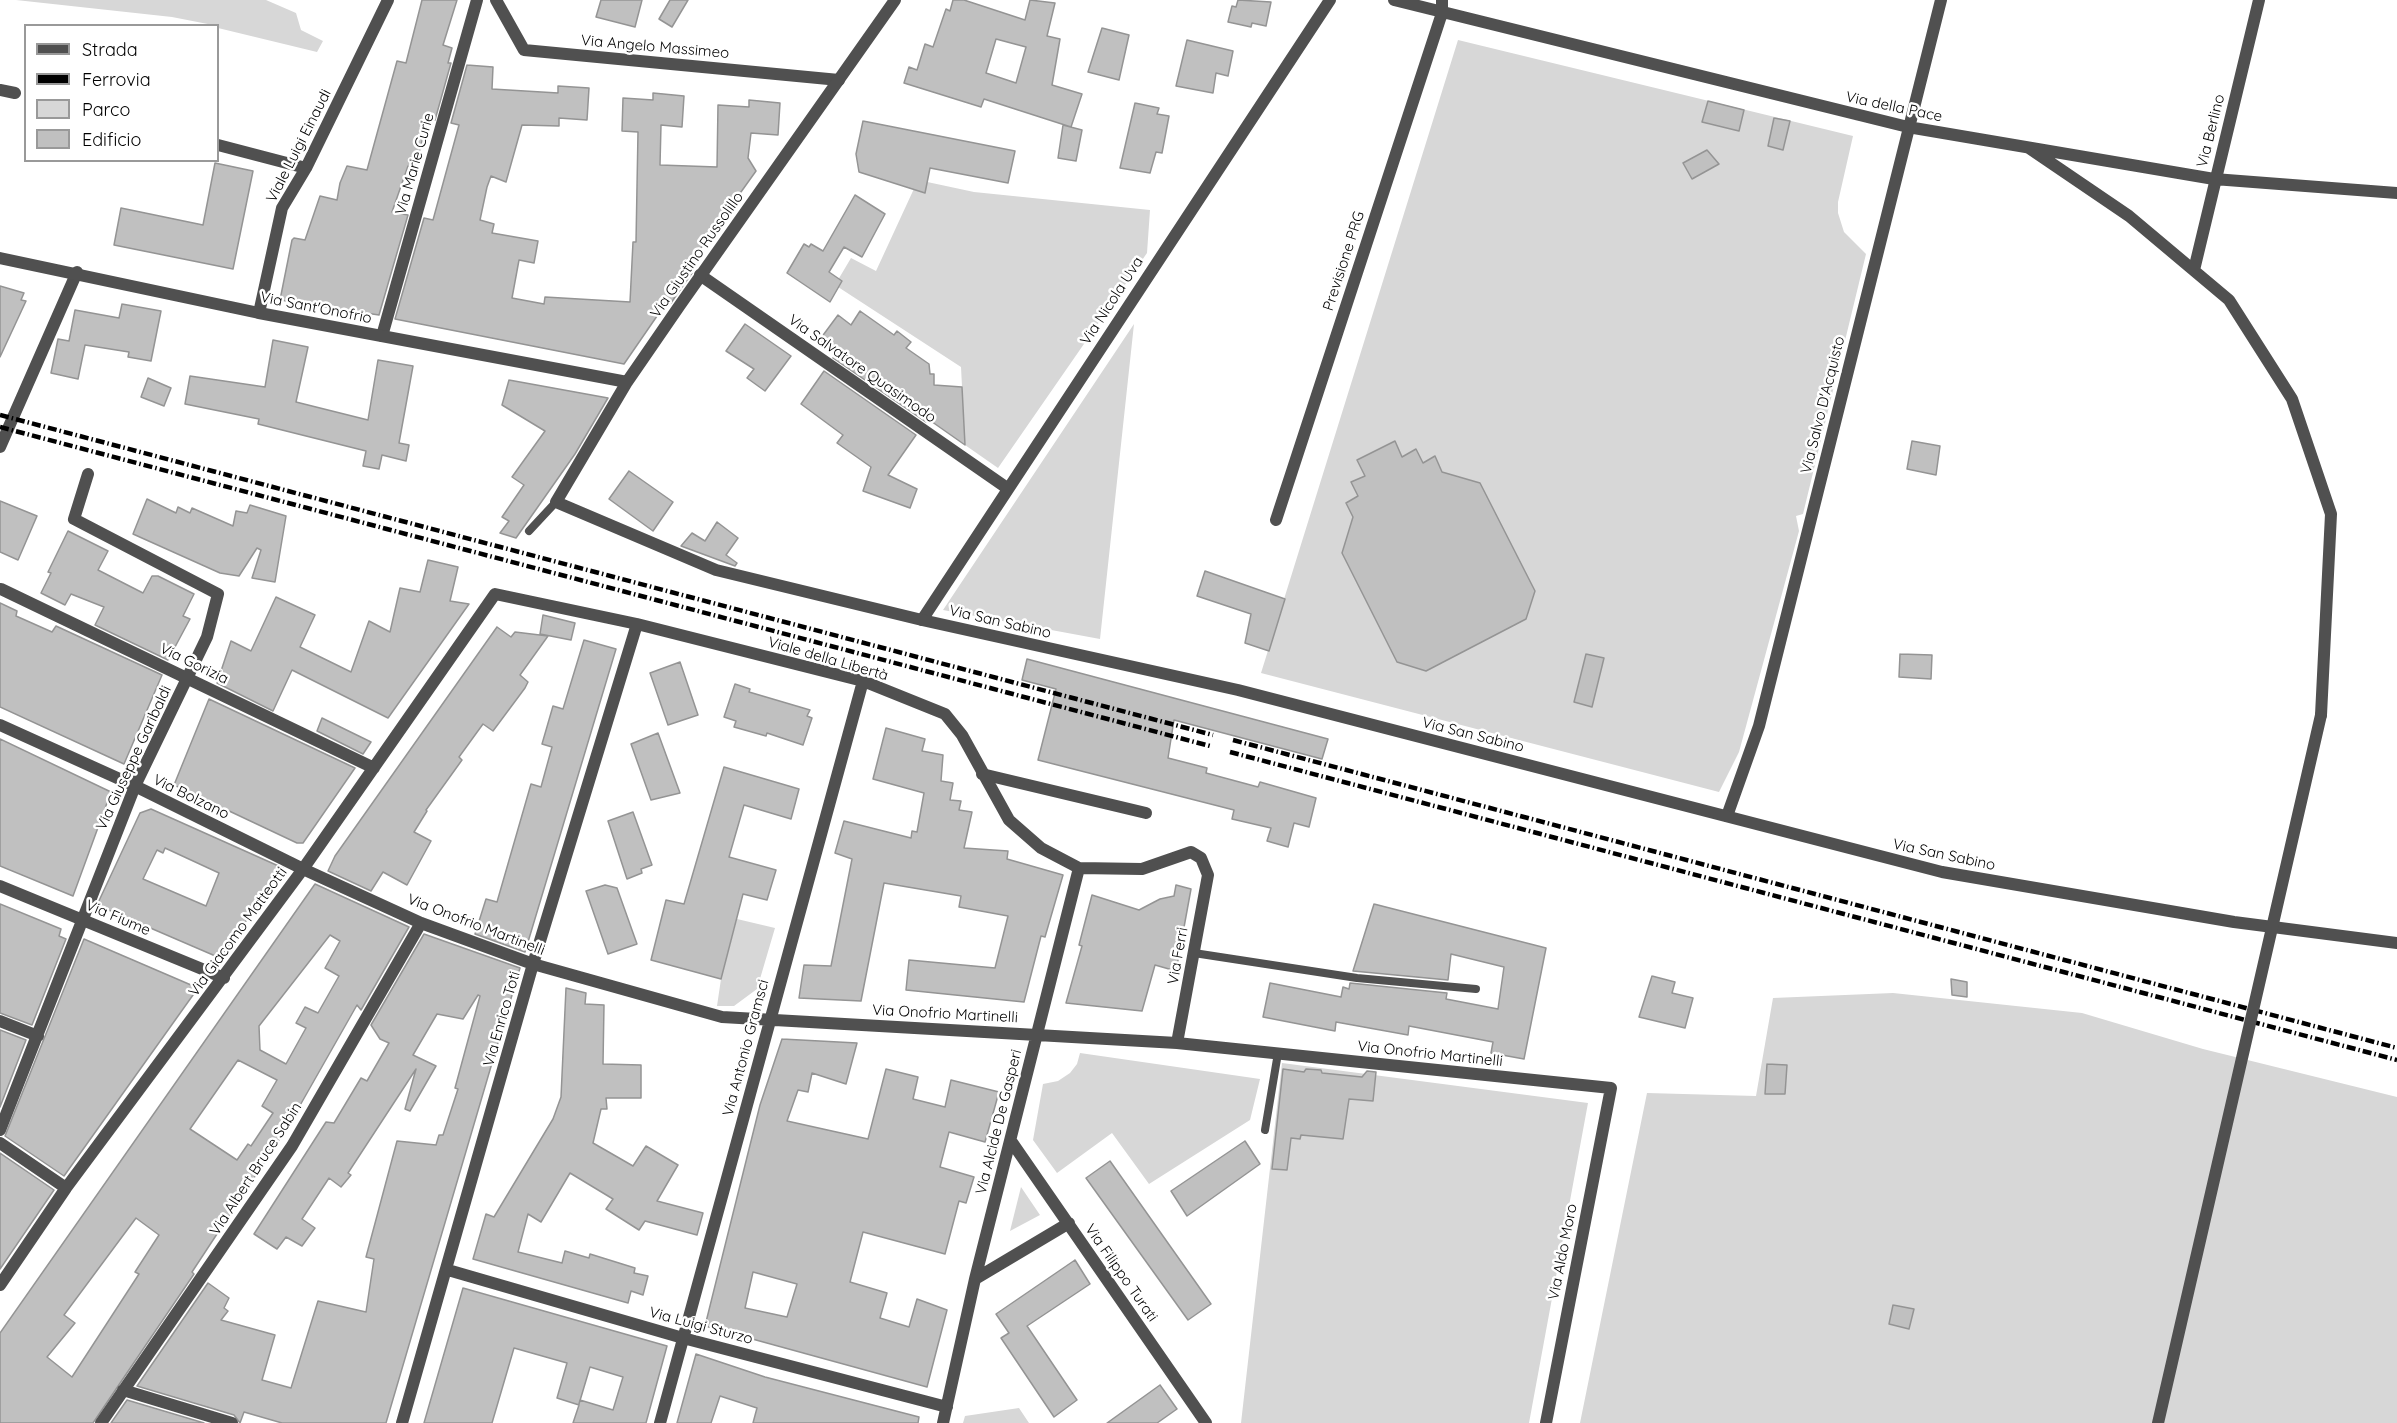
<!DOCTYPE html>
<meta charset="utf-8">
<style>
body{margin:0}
#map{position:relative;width:2397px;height:1423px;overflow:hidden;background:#fff;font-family:Quicksand,sans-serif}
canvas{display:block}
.legend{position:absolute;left:24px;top:24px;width:195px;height:138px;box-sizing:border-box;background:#fff;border:2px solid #999;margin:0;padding:8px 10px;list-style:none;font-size:18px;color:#000}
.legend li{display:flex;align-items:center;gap:12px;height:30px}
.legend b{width:30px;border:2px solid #999}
</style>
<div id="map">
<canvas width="2397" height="1423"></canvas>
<ul class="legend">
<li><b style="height:8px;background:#505050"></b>Strada</li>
<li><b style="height:8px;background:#000"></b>Ferrovia</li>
<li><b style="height:16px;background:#d7d7d7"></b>Parco</li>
<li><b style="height:16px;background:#c0c0c0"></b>Edificio</li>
</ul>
</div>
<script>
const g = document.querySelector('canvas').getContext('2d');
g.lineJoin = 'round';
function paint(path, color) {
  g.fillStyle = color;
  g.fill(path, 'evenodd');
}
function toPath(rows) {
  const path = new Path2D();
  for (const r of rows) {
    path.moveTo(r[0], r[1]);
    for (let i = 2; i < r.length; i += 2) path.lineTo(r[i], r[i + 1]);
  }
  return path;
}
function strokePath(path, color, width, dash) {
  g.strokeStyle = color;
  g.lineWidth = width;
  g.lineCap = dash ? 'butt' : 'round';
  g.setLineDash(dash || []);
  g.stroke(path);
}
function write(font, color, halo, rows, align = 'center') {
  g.font = font + ' Quicksand,sans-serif';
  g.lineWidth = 5;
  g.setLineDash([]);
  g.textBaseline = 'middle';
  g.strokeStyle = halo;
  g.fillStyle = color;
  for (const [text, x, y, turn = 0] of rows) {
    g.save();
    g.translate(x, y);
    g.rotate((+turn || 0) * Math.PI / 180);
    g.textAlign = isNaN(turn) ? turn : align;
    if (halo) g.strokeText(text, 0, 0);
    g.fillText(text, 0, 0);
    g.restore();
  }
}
paint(toPath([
 [16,0,266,0,296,13,301,30,323,41,317,52,218,28,218,26,172,17],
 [1458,40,1853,136,1838,202,1838,213,1844,232,1866,254,1803,514,1796,516,1799,531,1739,752,1719,792,1261,673],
 [918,180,974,192,1150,210,1147,253,998,468,965,445,961,367,835,285,851,258,876,271],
 [1134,324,1100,639,943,610],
 [737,919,775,928,757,989,734,1006,717,1006,721,979],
 [1893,993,2082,1013,2203,1049,2397,1097,2397,1423,1580,1423,1647,1093,1756,1096,1773,998],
 [1080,1053,1260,1079,1250,1120,1149,1184,1112,1133,1057,1173,1033,1140,1043,1084,1058,1081,1070,1073,1077,1064],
 [1282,1063,1588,1103,1529,1423,1241,1423],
 [1021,1187,1040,1215,1010,1231],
 [1019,1408,1029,1423,963,1423,965,1416]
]), '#d7d7d7');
const building = toPath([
 [422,0,457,0,443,45,452,48,448,63,451,63,435,120,428,118,415,168,408,166,392,212,408,215,379,315,280,300,292,240,294,238,305,240,320,196,337,200,340,183,347,166,367,170,397,61,406,63,422,0],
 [601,0,642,0,635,27,596,17,601,0],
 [670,0,688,0,672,27,659,19,670,0],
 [953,0,964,0,1025,20,1030,0,1055,3,1047,36,1060,39,1052,85,1082,94,1071,127,984,99,981,107,904,83,909,67,917,70,925,44,933,47,946,9,950,11,953,0],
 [996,39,1026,47,1016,83,986,73,996,39],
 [1238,0,1271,2,1266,26,1252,23,1251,27,1228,22,1232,6,1236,7,1238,0],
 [1102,28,1129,35,1119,80,1088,72,1102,28],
 [1187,40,1233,51,1228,76,1216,73,1213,93,1176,86,1187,40],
 [467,65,493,67,492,89,558,93,558,86,589,88,587,120,559,118,559,126,522,125,506,182,491,176,487,187,480,220,494,224,492,233,538,241,534,263,519,260,512,298,544,304,545,297,630,302,633,242,636,242,638,132,622,131,623,98,653,100,653,93,684,96,682,127,661,125,660,165,717,167,718,105,749,107,749,100,780,103,778,135,751,133,748,158,756,171,683,273,692,273,682,287,671,303,666,303,624,364,395,319,424,218,433,220,459,125,451,123,467,65],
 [1708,101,1744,110,1739,131,1702,122,1708,101],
 [1135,103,1159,108,1157,114,1169,116,1162,153,1156,152,1150,173,1120,168,1135,103],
 [1774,118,1790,121,1783,150,1768,146,1774,118],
 [863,121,1015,151,1008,183,930,168,925,193,859,172,856,154,863,121],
 [1063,125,1082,130,1076,161,1058,158,1063,125],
 [1707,150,1719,164,1692,179,1683,163,1707,150],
 [215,163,253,171,233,269,114,245,121,208,203,225,215,163],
 [855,195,885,214,862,257,844,247,829,272,842,281,830,302,787,273,804,244,809,247,811,244,823,251,855,195],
 [0,286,24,293,21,300,26,301,0,357,0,286],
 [122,304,161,311,151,361,128,357,129,352,85,345,78,379,51,373,58,339,69,341,75,310,119,318,122,304],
 [860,311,894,335,897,331,911,342,906,348,929,364,930,374,934,374,934,385,962,387,965,445,928,419,926,422,833,358,836,354,818,342,838,315,851,325,860,311],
 [745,324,791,356,765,391,747,378,754,369,726,351,745,324],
 [273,340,308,347,296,402,368,420,378,360,413,366,399,443,409,445,406,461,382,455,379,469,363,466,366,451,258,424,259,419,185,404,190,376,265,387,273,340],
 [824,371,916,435,888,475,917,489,910,508,863,491,871,467,837,443,843,435,801,404,824,371],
 [148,378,171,388,164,406,141,397,148,378],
 [509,380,608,398,575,454,516,538,500,533,509,521,502,517,524,485,512,477,545,431,502,405,509,380],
 [1395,441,1402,457,1416,449,1423,463,1435,456,1442,472,1480,483,1535,591,1526,619,1426,671,1397,662,1342,553,1353,517,1346,503,1358,496,1351,482,1365,476,1357,460,1395,441],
 [1912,441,1940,446,1936,475,1907,469,1912,441],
 [629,471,673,502,653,531,609,499,629,471],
 [147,499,176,513,178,507,190,513,192,508,233,526,236,511,247,513,250,505,286,516,275,582,252,578,261,550,257,548,239,576,220,573,133,534,147,499],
 [0,501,37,516,18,560,0,552,0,501],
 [717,522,738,538,726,555,737,563,735,566,681,546,692,533,705,541,717,522],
 [68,531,108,551,98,570,143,593,152,576,158,576,194,594,183,616,190,619,168,660,95,625,104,607,71,594,65,605,41,593,51,573,48,572,68,531],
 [428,560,458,567,450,601,469,604,388,718,292,670,273,711,217,683,231,641,251,651,276,597,315,615,300,647,351,672,369,621,390,632,400,588,420,592,428,560],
 [1205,571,1285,599,1269,651,1245,643,1251,614,1197,596,1205,571],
 [0,603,17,611,16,616,52,632,56,626,162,675,124,764,0,707,0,603],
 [543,615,575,623,571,640,540,634,543,615],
 [497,627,511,637,515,632,548,636,520,675,528,682,525,688,493,731,483,724,459,757,462,760,426,810,427,811,414,832,431,841,407,885,383,872,371,891,328,871,335,856,497,627],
 [584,640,616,649,525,952,475,934,486,899,497,902,531,784,541,787,552,747,542,744,553,706,563,709,584,640],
 [1586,654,1604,658,1592,707,1574,702,1586,654],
 [1900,654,1932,655,1931,679,1899,677,1900,654],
 [1027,659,1328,739,1322,759,1174,720,1168,758,1207,768,1206,773,1258,787,1260,782,1316,798,1309,827,1294,823,1288,847,1267,841,1271,828,1232,819,1234,810,1038,760,1056,689,1022,680,1027,659],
 [680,662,698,715,668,725,650,673,680,662],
 [735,684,750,689,749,692,810,710,807,716,812,718,803,745,767,733,766,736,734,727,736,721,724,717,735,684],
 [209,699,355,768,303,843,297,843,174,785,209,699],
 [322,718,371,742,363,754,317,731,322,718],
 [886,728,925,739,922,751,943,755,941,781,953,783,950,800,961,801,959,810,972,812,964,848,1008,851,1007,859,1063,875,1045,937,1041,936,1024,1002,906,990,909,960,995,968,1008,916,959,907,961,896,884,883,861,1001,799,998,804,965,831,966,852,859,835,853,844,821,911,838,912,831,917,832,924,793,873,779,886,728],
 [658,733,680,793,651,800,631,744,658,733],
 [0,739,111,792,73,896,0,866,0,739],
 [724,767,799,789,791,819,744,805,729,857,776,870,767,900,743,894,721,979,651,960,666,900,684,904,724,767],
 [151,809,283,868,220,958,97,905,140,813,151,809],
 [165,848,219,873,206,906,143,879,157,850,163,853,165,848],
 [633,812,652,865,641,869,642,873,627,879,608,821,633,812],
 [315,884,409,927,361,1010,357,1005,290,1123,192,1272,194,1274,93,1423,0,1423,0,1333,315,884],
 [330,935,340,941,325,968,339,976,318,1013,305,1007,296,1023,306,1028,286,1064,260,1050,259,1026,330,935],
 [238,1060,277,1080,262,1106,273,1113,251,1146,248,1144,237,1160,190,1129,238,1060],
 [136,1218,159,1235,135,1272,139,1274,72,1377,47,1357,75,1323,64,1315,136,1218],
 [605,885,617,888,637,944,608,954,586,891,605,885],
 [1176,885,1191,889,1176,971,1155,965,1142,1011,1066,1003,1082,946,1079,945,1092,895,1139,910,1160,899,1174,896,1176,885],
 [0,904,61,929,59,936,66,939,32,1025,0,1013,0,904],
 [1374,904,1546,948,1524,1059,1491,1053,1493,1042,1409,1026,1408,1035,1336,1022,1335,1031,1263,1017,1270,983,1341,997,1343,987,1349,989,1350,983,1447,993,1446,999,1498,1009,1504,967,1451,954,1448,980,1353,971,1374,904],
 [424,934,520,968,386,1423,282,1423,244,1412,240,1423,234,1415,137,1386,208,1283,229,1298,224,1308,228,1311,221,1320,275,1335,262,1380,291,1388,318,1301,366,1312,374,1259,366,1257,397,1141,436,1145,439,1135,443,1135,458,1089,455,1088,480,996,478,995,463,1019,437,1014,413,1055,436,1066,410,1111,405,1109,416,1069,348,1173,351,1175,341,1187,329,1178,302,1219,315,1228,302,1246,286,1237,277,1249,254,1234,326,1122,334,1123,361,1078,367,1081,389,1043,380,1039,371,1025,424,934],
 [84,939,198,988,64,1176,5,1136,84,939],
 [1652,976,1675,982,1672,993,1693,998,1685,1028,1639,1017,1652,976],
 [1951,979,1967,982,1967,997,1952,995,1951,979],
 [566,988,586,993,585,1004,604,1005,603,1064,641,1065,641,1098,606,1098,607,1109,601,1109,593,1143,633,1166,646,1146,678,1165,657,1201,703,1213,697,1235,645,1221,639,1230,606,1209,613,1199,570,1173,541,1222,528,1214,518,1252,562,1263,565,1251,589,1258,590,1254,635,1268,634,1273,648,1276,643,1295,631,1291,628,1303,473,1259,486,1214,494,1217,553,1119,561,1097,566,988],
 [0,1030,26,1040,0,1107,0,1030],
 [782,1039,857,1043,846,1084,812,1073,808,1092,798,1090,787,1121,868,1139,886,1069,918,1077,913,1099,945,1107,951,1080,999,1092,985,1142,949,1132,940,1167,974,1177,966,1203,959,1201,945,1254,863,1232,850,1282,887,1293,880,1318,909,1327,917,1299,947,1310,927,1387,705,1326,760,1105,782,1039],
 [753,1272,797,1284,787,1317,745,1308,753,1272],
 [1767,1064,1787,1065,1785,1094,1765,1094,1767,1064],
 [1283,1069,1304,1072,1306,1069,1321,1070,1322,1073,1362,1077,1367,1071,1376,1072,1373,1101,1349,1099,1343,1139,1301,1135,1300,1139,1291,1138,1287,1170,1272,1169,1283,1069],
 [1245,1141,1260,1164,1187,1216,1171,1191,1245,1141],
 [0,1153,54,1190,0,1269,0,1153],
 [1110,1161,1211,1304,1188,1320,1086,1178,1110,1161],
 [1075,1260,1090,1284,1027,1326,1077,1400,1054,1417,1001,1338,1009,1333,996,1314,1075,1260],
 [463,1288,667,1346,646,1423,573,1423,579,1405,557,1398,567,1363,514,1348,492,1423,424,1423,463,1288],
 [590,1367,623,1377,613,1410,580,1400,579,1404,590,1367],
 [1893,1305,1914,1309,1909,1329,1889,1324,1893,1305],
 [696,1354,765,1377,919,1417,918,1423,753,1423,757,1408,720,1396,711,1423,677,1423,696,1354],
 [1160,1385,1177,1409,1157,1423,1107,1423,1160,1385],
 [127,1400,204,1423,111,1423,127,1400]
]);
paint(building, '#c0c0c0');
strokePath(building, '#949494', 1.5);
strokePath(toPath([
 [529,531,556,502],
 [1194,953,1357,978,1476,989],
 [1265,1130,1278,1053]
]), '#505050', 8);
strokePath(toPath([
 [982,774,1146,813]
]), '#505050', 12);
strokePath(toPath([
 [496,0,524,50,839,80],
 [1394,0,1908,127,2214,179,2397,193],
 [0,90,15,93],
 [218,145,306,168],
 [2029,148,2129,216,2229,300,2292,399,2331,514,2321,715],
 [2194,270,2259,0],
 [700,275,1007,488],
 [259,313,282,208,306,168,388,0],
 [382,336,477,0],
 [0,447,77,272],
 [1276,520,1442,13,1442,0],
 [1,589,374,768],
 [922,620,1330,0],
 [0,725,135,786,303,869,421,923,533,964,722,1017,1177,1043,1611,1088,1546,1423],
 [1727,816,1759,726,1941,0],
 [0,886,224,978],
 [0,1021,38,1036],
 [0,1130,135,786,207,637,218,594,74,519,88,474],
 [1011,1141,1206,1423],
 [0,1143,66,1188],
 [448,1270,683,1338,947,1407],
 [975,1279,1069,1223],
 [0,1285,66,1188,303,869,495,594,637,624,863,681,945,714,962,735,1009,820,1041,848,1079,868,1142,869,1191,852,1201,858,1208,875,1177,1043],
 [123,1390,232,1423],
 [101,1423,292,1146,421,923],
 [402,1423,533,964,637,624],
 [660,1423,863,681],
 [943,1423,975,1279,1079,868]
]), '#505050', 12);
strokePath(toPath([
 [895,0,680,305,627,382,556,502,716,570,922,620,1238,690,1942,872,2234,922,2397,943],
 [0,258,259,313,627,382]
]), '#505050', 12);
strokePath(toPath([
 [0,415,1213,735],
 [0,427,1210,746],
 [1233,740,2397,1048],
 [1230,752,2397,1060]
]), '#000', 4.5, [9, 3, 1.5, 3]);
strokePath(toPath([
 [2158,1423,2321,715]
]), '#505050', 12);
write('15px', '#000', '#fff', [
 ["Via Angelo Massimeo",655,47,5],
 ["Via della Pace",1894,107,12],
 ["Via Berlino",2211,131,-76],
 ["Viale Luigi Einaudi",299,146,-63],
 ["Via Marie Curie",415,164,-74],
 ["Via Giustino Russolillo",697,255,-55],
 ["Previsione PRG",1344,261,-72],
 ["Via Nicola Uva",1112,301,-57],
 ["Via Sant'Onofrio",316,308,11],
 ["Via Salvatore Quasimodo",862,369,35],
 ["Via Salvo D'Acquisto",1823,405,-76],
 ["Via San Sabino",1000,622,13],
 ["Viale della Libertà",828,659,16],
 ["Via Gorizia",194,664,26],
 ["Via San Sabino",1473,735,14],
 ["Via Giuseppe Garibaldi",134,758,-65],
 ["Via Bolzano",191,797,26],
 ["Via San Sabino",1944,855,12],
 ["Via Fiume",118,918,23],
 ["Via Onofrio Martinelli",476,925,21],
 ["Via Giacomo Matteotti",238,932,-54],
 ["Via Ferri",1178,956,-80],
 ["Via Onofrio Martinelli",945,1014,3],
 ["Via Enrico Toti",502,1019,-74],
 ["Via Antonio Gramsci",746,1048,-75],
 ["Via Onofrio Martinelli",1430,1054,6],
 ["Via Alcide De Gasperi",999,1122,-76],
 ["Via Albert Bruce Sabin",256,1169,-57],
 ["Via Aldo Moro",1563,1252,-79],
 ["Via Filippo Turati",1121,1273,55],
 ["Via Luigi Sturzo",701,1326,15]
]);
</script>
